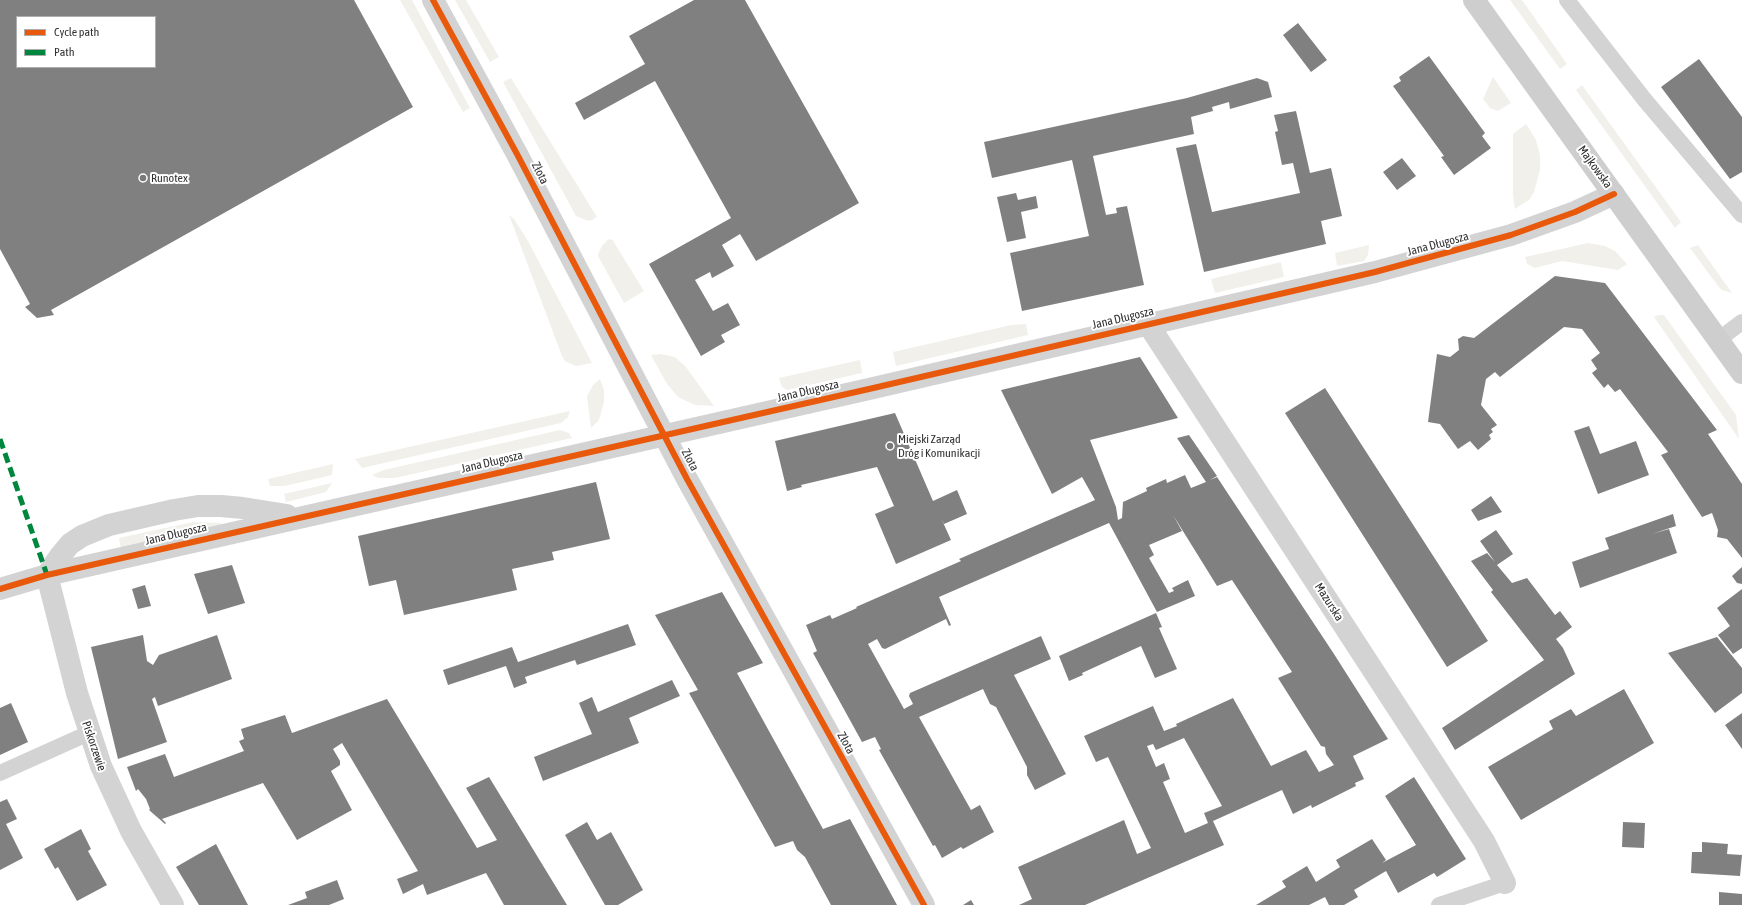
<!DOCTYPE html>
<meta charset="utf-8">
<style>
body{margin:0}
#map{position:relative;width:1742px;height:905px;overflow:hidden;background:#fff;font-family:"Asap Condensed",sans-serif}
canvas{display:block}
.legend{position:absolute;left:16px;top:16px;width:140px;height:52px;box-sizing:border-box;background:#fff;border:1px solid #adadad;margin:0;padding:5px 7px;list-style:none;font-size:12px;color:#313131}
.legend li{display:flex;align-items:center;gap:8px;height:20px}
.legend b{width:20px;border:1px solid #adadad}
</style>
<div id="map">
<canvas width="1742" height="905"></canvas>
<ul class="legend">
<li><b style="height:5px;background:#e8590c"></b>Cycle path</li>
<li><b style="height:5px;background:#00873e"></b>Path</li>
</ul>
</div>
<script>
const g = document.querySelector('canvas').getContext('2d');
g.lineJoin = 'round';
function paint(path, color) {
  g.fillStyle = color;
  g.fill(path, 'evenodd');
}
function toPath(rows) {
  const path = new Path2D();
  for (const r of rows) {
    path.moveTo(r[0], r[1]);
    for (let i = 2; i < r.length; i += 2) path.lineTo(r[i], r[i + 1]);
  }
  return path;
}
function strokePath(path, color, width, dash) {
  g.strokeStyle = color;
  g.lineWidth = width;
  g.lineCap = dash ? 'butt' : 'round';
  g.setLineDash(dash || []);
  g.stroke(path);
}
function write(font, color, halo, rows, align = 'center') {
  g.font = font + ' "Asap Condensed",sans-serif';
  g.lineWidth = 4;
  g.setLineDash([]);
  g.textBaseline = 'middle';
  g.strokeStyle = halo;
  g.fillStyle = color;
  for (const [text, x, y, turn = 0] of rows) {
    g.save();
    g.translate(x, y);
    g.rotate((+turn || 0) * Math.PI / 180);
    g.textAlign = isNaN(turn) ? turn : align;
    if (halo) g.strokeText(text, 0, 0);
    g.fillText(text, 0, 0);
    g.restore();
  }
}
paint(toPath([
 [400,0,412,0,470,108,463,112],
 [455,0,466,0,499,57,490,62],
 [1510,0,1522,0,1567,64,1560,69],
 [1493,77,1511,103,1498,111,1490,108,1483,99],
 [511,78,597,217,592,220,588,221,576,216,503,82],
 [1582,85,1681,222,1675,228,1576,90],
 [1526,124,1536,140,1540,155,1540,170,1534,192,1530,199,1515,209,1513,195,1513,134],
 [509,215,514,219,528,241,592,363,576,366,565,361,562,356],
 [608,239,613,240,615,244,644,291,624,303,598,256,598,254,602,246],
 [1588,243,1605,246,1615,251,1627,264,1618,270,1562,261,1535,268,1527,264,1525,257],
 [1369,245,1368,255,1364,261,1337,266,1335,253],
 [1698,245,1732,293,1722,290,1718,286,1690,248],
 [1281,262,1284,277,1215,293,1211,279],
 [1658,315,1664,315,1731,408,1736,415,1739,439,1654,317],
 [1026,324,1028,335,896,366,893,352,1011,325],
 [660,354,675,357,686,367,714,406,695,405,678,397,667,384,651,355],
 [860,360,862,373,787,390,782,387,779,378],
 [600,379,604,390,604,402,599,420,591,428,587,396,593,385],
 [570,411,568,417,561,423,362,468,355,459],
 [560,430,569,433,572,438,395,478,378,478,372,475,384,470],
 [333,464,332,475,285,486,270,486,268,479],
 [332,483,326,492,286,502,284,494],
 [193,522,221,523,221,525,121,549,119,538]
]), '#f2f0eb');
paint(toPath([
 [0,0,354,0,413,107,51,310,54,315,37,318,25,307,30,304,0,249],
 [17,17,155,17,155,67,17,67],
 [694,0,745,0,859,203,756,261,740,234,722,245,734,266,712,278,710,272,695,280,713,311,728,303,740,325,721,335,725,342,701,356,649,264,731,218,655,81,584,120,575,103,645,64,629,36],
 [1298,23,1327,60,1311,72,1283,35],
 [1429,56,1485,133,1482,136,1491,148,1454,175,1441,157,1444,156,1393,86,1401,81,1399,77],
 [1699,59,1742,117,1742,172,1730,179,1661,87],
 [1257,78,1268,82,1272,97,1230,109,1229,102,1212,107,1213,111,1191,117,1194,134,1093,156,1106,215,1117,213,1116,208,1127,206,1144,285,1022,311,1010,253,1089,236,1072,160,992,178,984,142,1187,98],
 [1296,111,1310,173,1331,168,1342,216,1321,221,1326,244,1204,272,1176,148,1196,144,1212,212,1300,193,1293,163,1282,165,1275,132,1278,131,1274,115],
 [1402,158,1416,176,1397,190,1383,172],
 [1016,193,1018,200,1036,196,1038,208,1021,212,1026,238,1007,242,997,197],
 [1555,276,1605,283,1717,430,1708,434,1742,484,1742,558,1727,539,1717,537,1718,530,1712,513,1702,517,1661,455,1668,452,1620,389,1615,392,1608,384,1604,388,1592,373,1597,369,1591,360,1600,353,1582,329,1564,327,1500,377,1495,372,1486,379,1481,405,1497,425,1491,429,1493,432,1489,435,1491,439,1478,450,1470,441,1458,449,1440,424,1428,422,1437,354,1450,357,1459,350,1458,339,1463,336,1474,338],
 [1140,357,1178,418,1090,440,1116,507,1118,520,1122,518,1123,502,1147,491,1146,488,1166,479,1167,483,1185,475,1191,488,1206,482,1177,438,1189,435,1217,476,1210,480,1217,477,1334,654,1388,739,1353,756,1364,779,1355,783,1356,786,1312,808,1311,805,1293,814,1282,790,1213,821,1224,845,1085,905,1019,905,1032,899,1018,867,1124,820,1137,854,1151,848,1108,757,1096,762,1084,736,1153,706,1164,731,1177,726,1176,724,1233,698,1271,766,1306,750,1319,772,1334,765,1326,754,1325,747,1321,746,1278,678,1292,672,1232,580,1217,586,1173,515,1182,531,1149,545,1154,555,1149,558,1169,593,1174,591,1172,588,1188,580,1195,596,1157,612,1109,523,939,597,951,625,949,626,946,619,885,649,882,648,877,639,868,644,904,709,913,704,909,696,910,693,1041,636,1051,659,1014,675,1066,774,1035,790,1027,775,1027,767,996,707,990,704,983,689,919,717,971,810,980,805,994,832,963,849,961,847,942,858,935,845,933,846,879,750,881,749,875,737,862,742,813,653,817,651,806,625,830,615,832,619,857,608,856,607,961,561,959,559,1095,500,1082,477,1052,494,1001,390],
 [1184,738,1222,806,1204,813,1208,823,1185,833,1163,782,1170,779,1164,763,1156,767,1147,746,1153,744,1156,750],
 [1325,388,1488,641,1447,667,1285,413],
 [895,413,933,501,957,490,967,514,944,524,941,518,951,540,896,564,875,514,894,506,877,467,801,485,802,487,787,491,775,441],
 [1589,426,1600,454,1636,441,1649,475,1598,494,1574,431],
 [596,482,610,539,552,552,554,560,512,569,517,590,404,615,396,580,369,586,358,536],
 [1491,496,1502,512,1478,521,1471,510],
 [1673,514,1676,526,1652,534,1669,529,1677,553,1580,588,1572,562,1609,549,1605,538],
 [1496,530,1513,554,1497,565,1512,583,1527,578,1555,615,1560,611,1572,627,1556,639,1563,648,1575,674,1455,750,1442,728,1544,660,1491,592,1493,590,1471,561,1487,553,1495,562,1480,541],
 [232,565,245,603,208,614,194,574],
 [1742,567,1742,584,1737,583,1732,576],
 [145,585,151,606,138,609,132,589],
 [1742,589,1742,648,1733,654,1718,635,1730,626,1717,608],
 [722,592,763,663,737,673,823,829,850,819,897,905,831,905,805,857,797,850,793,841,775,847,689,693,698,690,655,615],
 [1156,613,1162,627,1159,628,1177,669,1155,678,1141,646,1082,673,1083,675,1069,681,1059,656],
 [628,624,636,645,577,665,575,660,525,677,527,683,514,688,506,666,448,685,443,670,512,647,518,662],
 [143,635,147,661,153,665,159,655,217,635,232,679,158,706,155,697,152,699,167,742,118,759,91,647],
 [1717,637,1742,668,1742,693,1715,713,1668,653],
 [672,680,680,696,629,718,639,743,543,781,534,757,592,734,579,703,592,697,598,712],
 [1624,689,1654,743,1521,820,1488,767,1553,729,1549,721,1571,709,1576,716],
 [387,699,477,848,497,840,466,788,489,777,567,905,504,905,486,873,427,895,423,884,403,894,397,879,418,871,342,743,333,749,340,761,340,765,331,771,352,810,297,840,263,783,162,819,166,823,165,824,149,810,150,809,146,799,138,789,136,791,127,767,165,754,174,777,244,751,239,741,244,739,241,729,285,715,292,733],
 [11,703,28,742,0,755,0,708],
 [1742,713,1742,749,1725,725],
 [1414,777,1466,859,1437,877,1434,873,1398,893,1386,871,1354,890,1358,897,1344,905,1329,905,1325,897,1309,905,1256,905,1286,887,1282,881,1307,866,1316,882,1340,867,1336,860,1372,839,1386,860,1382,863,1416,845,1385,796],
 [7,799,17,819,6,824,23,858,0,870,0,802],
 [587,822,597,840,611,832,643,890,618,905,605,905,565,835],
 [1623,822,1645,823,1644,848,1622,847],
 [81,829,91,849,88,851,107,885,77,901,58,867,55,869,44,849],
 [1702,842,1728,844,1727,854,1742,855,1740,876,1691,873,1692,852,1702,852],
 [216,844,248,905,199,905,176,867],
 [337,880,344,899,329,905,288,905,307,898,305,892],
 [1719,892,1742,894,1742,905,1719,905],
 [971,900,974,905,963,905]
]), '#808080');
strokePath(toPath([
 [1567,0,1644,99,1742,215],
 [1718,340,1742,322],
 [0,773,89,733],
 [1439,905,1505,883]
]), '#d3d3d3', 16);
strokePath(toPath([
 [433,0,517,154,687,479,924,905],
 [1148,324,1484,841,1505,883],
 [47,575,77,693,101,766,131,831,173,905],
 [47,575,60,556,70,544,82,536,109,525,174,510,198,506,221,506,243,508,287,515],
 [0,589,47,575,869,389,1375,272,1511,235,1575,212,1614,194]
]), '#d3d3d3', 22);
strokePath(toPath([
 [1474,0,1742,373]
]), '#cecece', 22);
strokePath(toPath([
 [0,439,47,575]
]), '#00873e', 5, [10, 5]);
strokePath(toPath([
 [433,0,517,154,687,479,924,905],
 [0,589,47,575,869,389,1375,272,1511,235,1575,212,1614,194]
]), '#e8590c', 6);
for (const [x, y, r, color] of [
 [143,178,4,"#797979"],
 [890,446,4,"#797979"]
]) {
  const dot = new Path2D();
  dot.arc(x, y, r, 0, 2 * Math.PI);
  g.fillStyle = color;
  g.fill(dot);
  strokePath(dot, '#fff', 1.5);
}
write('12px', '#313131', '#fff', [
 ["Majkowska",1595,167,54],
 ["Złota",540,173,63],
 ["Jana Długosza",1438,244,-15],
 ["Jana Długosza",1123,318,-13],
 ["Jana Długosza",808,391,-13],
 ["Złota",690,460,62],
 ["Jana Długosza",492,462,-13],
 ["Jana Długosza",176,534,-13],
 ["Mazurska",1329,602,57],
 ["Złota",846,743,61],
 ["Piskorzewie",94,746,71]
]);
write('12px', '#313131', '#fff', [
 ["Runotex",151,178],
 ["Miejski Zarząd",898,439],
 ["Dróg i Komunikacji",898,453]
], 'left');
</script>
